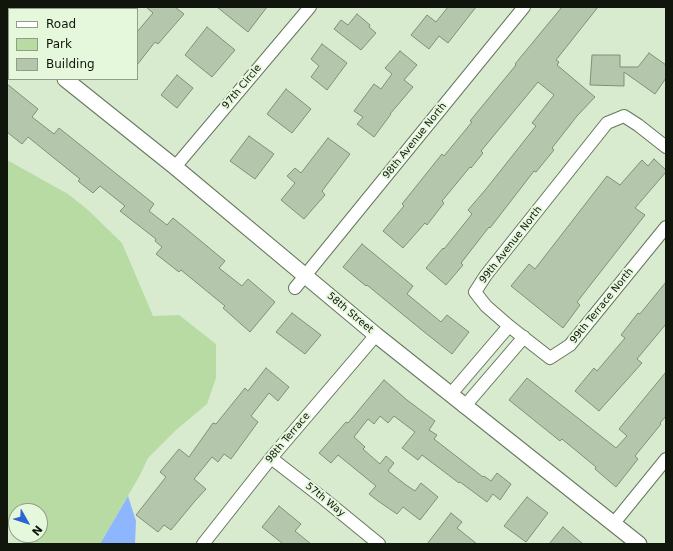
<!DOCTYPE html>
<style>
body{margin:0}
#map{position:relative;width:673px;height:551px;overflow:hidden;background:#d8ebcf;font-family:"DejaVu Sans",sans-serif}
canvas{display:block}
.frame{position:absolute;inset:0;border:8px solid #10160c;pointer-events:none}
.legend{position:absolute;left:8px;top:8px;width:130px;height:72px;box-sizing:border-box;background:#e6f8dc;border:1px solid #909e89;margin:0;padding:5px 7px;list-style:none;font-size:12px;color:#10160c}
.legend li{display:flex;align-items:center;gap:8px;height:20px}
.legend b{width:20px;border:1px solid #909e89}
.north{position:absolute;left:8px;top:503px;width:40px;height:40px;box-sizing:border-box;background:#e6f8dc;border:1px solid #909e89;border-radius:50%;rotate:129deg;font-size:11px;font-weight:700;line-height:16px;text-align:center;color:#10160c}
.north::after{content:'';display:block;margin:auto;width:14px;height:18px;background:#2b65d3;clip-path:polygon(50% 0,100% 100%,50% 72%,0 100%)}
</style>
<div id="map">
<canvas width="673" height="551"></canvas>
<div class="frame"></div>
<ul class="legend">
<li><b style="height:5px;background:#fff"></b>Road</li>
<li><b style="height:11px;background:#b7dba3"></b>Park</li>
<li><b style="height:11px;background:#b4c6ab"></b>Building</li>
</ul>
<div class="north">N</div>
</div>
<script>
const g = document.querySelector('canvas').getContext('2d');
g.lineJoin = 'round';
function paint(path, color) {
  g.fillStyle = color;
  g.fill(path, 'evenodd');
}
function toPath(rows) {
  const path = new Path2D();
  for (const r of rows) {
    path.moveTo(r[0], r[1]);
    for (let i = 2; i < r.length; i += 2) path.lineTo(r[i], r[i + 1]);
  }
  return path;
}
function strokePath(path, color, width, dash) {
  g.strokeStyle = color;
  g.lineWidth = width;
  g.lineCap = dash ? 'butt' : 'round';
  g.setLineDash(dash || []);
  g.stroke(path);
}
function write(font, color, halo, rows, align = 'center') {
  g.font = font + ' "DejaVu Sans",sans-serif';
  g.lineWidth = 4;
  g.setLineDash([]);
  g.textBaseline = 'middle';
  g.strokeStyle = halo;
  g.fillStyle = color;
  for (const [text, x, y, turn = 0] of rows) {
    g.save();
    g.translate(x, y);
    g.rotate((+turn || 0) * Math.PI / 180);
    g.textAlign = isNaN(turn) ? turn : align;
    if (halo) g.strokeText(text, 0, 0);
    g.fillText(text, 0, 0);
    g.restore();
  }
}
paint(toPath([
 [7,160,68,194,88,210,122,243,153,316,179,315,216,344,216,378,207,404,176,430,148,458,140,475,100,544,24,544,18,535,40,535,40,511,16,511,16,533,7,526]
]), '#b7dba3');
paint(toPath([
 [128,496,136,521,135,544,100,544]
]), '#8db6fe');
const building = toPath([
 [146,7,175,7,184,14,158,44,155,42,137,65,137,32,153,13,146,7],
 [217,7,267,7,248,32,217,7],
 [448,7,476,7,448,43,439,36,429,49,411,35,427,15,436,22,448,7],
 [562,7,598,7,556,60,559,62,557,65,595,97,577,116,552,148,554,150,536,172,534,171,490,228,489,227,461,263,463,265,446,285,426,268,443,248,444,249,472,214,468,210,486,189,536,126,532,123,554,95,538,82,481,151,483,153,471,168,470,167,442,201,444,203,427,225,425,223,403,248,383,231,404,206,402,204,442,154,444,156,472,122,470,121,516,65,515,64,562,7],
 [357,14,370,25,369,27,376,33,361,50,334,29,341,20,348,25,357,14],
 [207,27,235,50,212,77,185,55,207,27],
 [322,44,347,63,327,90,311,77,319,66,311,59,322,44],
 [400,51,417,65,404,80,413,87,390,114,391,114,374,137,357,124,363,117,354,111,374,84,381,89,392,74,385,68,400,51],
 [649,53,666,65,666,78,655,94,624,72,624,86,590,85,592,55,620,55,620,67,638,67,649,53],
 [177,75,193,88,177,108,161,95,177,75],
 [7,84,38,109,32,117,54,134,59,128,154,204,149,211,167,225,173,218,225,261,219,268,242,286,248,279,275,302,250,332,223,308,225,306,181,270,179,272,156,254,162,247,155,241,156,239,120,211,125,206,100,186,93,193,78,181,80,179,28,137,22,144,7,132,7,84],
 [286,89,311,109,292,133,267,114,286,89],
 [249,136,274,154,255,179,230,161,249,136],
 [328,138,350,154,322,191,325,195,304,219,281,200,295,183,287,176,295,168,301,173,328,138],
 [654,159,666,170,666,172,635,208,645,215,577,302,580,305,563,328,511,286,529,264,535,269,607,176,620,185,642,160,648,166,654,159],
 [362,244,413,286,407,294,441,322,447,315,469,332,452,354,423,331,367,285,366,286,343,267,362,244],
 [666,282,666,324,637,359,642,363,599,411,575,391,594,368,597,371,625,338,621,335,638,313,640,314,666,282],
 [292,313,321,335,305,354,276,332,292,313],
 [266,368,289,387,278,401,269,393,251,416,258,422,231,459,224,454,218,462,212,457,194,479,206,489,195,501,171,530,164,525,158,532,136,515,166,477,160,472,179,449,189,457,213,423,216,424,245,388,248,391,266,368],
 [666,372,666,416,660,423,661,424,635,456,638,459,616,487,595,469,596,467,562,439,560,441,509,400,527,378,616,448,627,436,619,429,666,372],
 [384,380,407,400,435,421,429,430,437,435,434,439,483,477,484,476,491,481,497,473,511,484,500,500,493,494,487,502,460,482,459,483,422,455,418,460,402,448,415,432,394,416,388,423,380,416,374,424,368,419,354,437,365,447,363,449,380,464,386,456,394,463,388,471,406,485,415,491,421,483,438,497,420,520,403,507,397,514,378,501,369,494,376,486,338,455,331,463,319,453,346,422,348,423,384,380],
 [527,497,548,513,526,542,504,526,527,497],
 [279,506,301,524,295,531,311,544,283,544,262,527,279,506],
 [451,513,462,522,457,528,477,544,427,544,451,513],
 [563,527,583,544,549,544,563,527]
]);
paint(building, '#b4c6ab');
strokePath(building, '#7f9076', 1);
const minor = toPath([
 [108,9,110,7],
 [666,147,638,125,624,116,607,123,486,275,475,292,486,306,509,326,550,358,570,345,666,227],
 [175,167,310,7],
 [295,288,524,7],
 [450,395,509,326],
 [464,407,524,337],
 [271,458,324,499,379,544],
 [614,523,666,459],
 [203,544,271,458,376,335]
]);
const tertiary = toPath([
 [7,32,9,33],
 [65,79,175,167,376,335,639,544]
]);
strokePath(minor, '#67775e', 14);
strokePath(tertiary, '#67775e', 17);
strokePath(minor, '#fff', 12);
strokePath(tertiary, '#fff', 15);
write('10px', '#10160c', '#e6f8dc', [
 ["97th Circle",242,87,-50],
 ["98th Avenue North",415,141,-51],
 ["99th Avenue North",511,245,-52],
 ["99th Terrace North",602,306,-51],
 ["58th Street",350,313,40],
 ["98th Terrace",288,438,-50],
 ["57th Way",325,500,39]
]);
</script>
